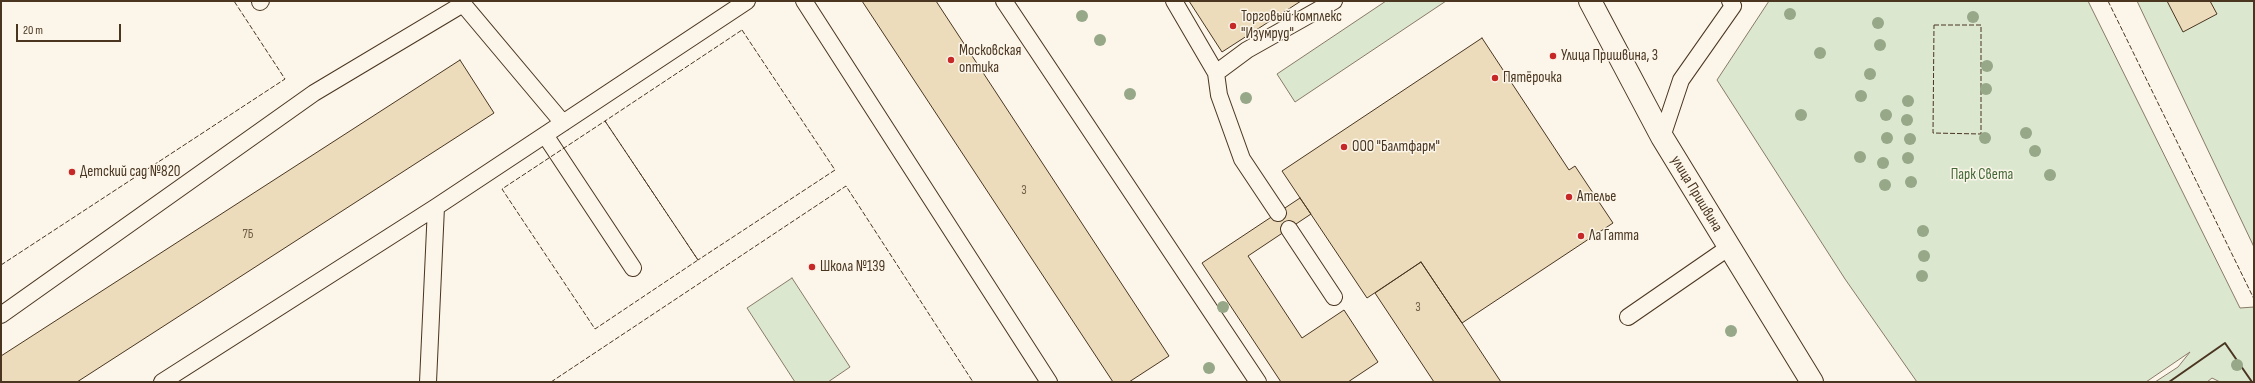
<!DOCTYPE html>
<meta charset="utf-8">
<style>
body{margin:0}
#map{position:relative;width:2255px;height:383px;overflow:hidden;background:#fbf6e9;font-family:"Sofia Sans Condensed",sans-serif}
canvas{display:block}
.frame{position:absolute;inset:0;border:2px solid #4a3520;pointer-events:none}
.scale{position:absolute;left:16px;top:24px;width:105px;height:18px;box-sizing:border-box;border:2px solid #4a3520;border-top:0;padding-left:5px;font-size:12px;line-height:14px;white-space:nowrap;color:#4a3520;-webkit-text-stroke:3px #fbf6e9;paint-order:stroke}
</style>
<div id="map">
<canvas width="2255" height="383"></canvas>
<div class="frame"></div>
<div class="scale">20 m</div>
</div>
<script>
const g = document.querySelector('canvas').getContext('2d');
g.lineJoin = 'round';
function paint(path, color) {
  g.fillStyle = color;
  g.fill(path, 'evenodd');
}
function toPath(rows) {
  const path = new Path2D();
  for (const r of rows) {
    path.moveTo(r[0], r[1]);
    for (let i = 2; i < r.length; i += 2) path.lineTo(r[i], r[i + 1]);
  }
  return path;
}
function strokePath(path, color, width, dash) {
  g.strokeStyle = color;
  g.lineWidth = width;
  g.lineCap = dash ? 'butt' : 'round';
  g.setLineDash(dash || []);
  g.stroke(path);
}
function write(font, color, halo, rows, align = 'center') {
  g.font = font + ' "Sofia Sans Condensed",sans-serif';
  g.lineWidth = 3;
  g.setLineDash([]);
  g.textBaseline = 'middle';
  g.strokeStyle = halo;
  g.fillStyle = color;
  for (const [text, x, y, turn = 0] of rows) {
    g.save();
    g.translate(x, y);
    g.rotate((+turn || 0) * Math.PI / 180);
    g.textAlign = isNaN(turn) ? turn : align;
    if (halo) g.strokeText(text, 0, 0);
    g.fillText(text, 0, 0);
    g.restore();
  }
}
const green = toPath([
 [1386,1,1446,1,1295,102,1277,74,1386,1],
 [1769,1,2088,1,2240,308,2254,307,2254,382,2220,382,2212,378,2207,382,2155,382,2178,367,2190,352,2146,382,1917,382,1845,279,1717,80,1769,1],
 [2137,1,2254,1,2254,247,2137,1],
 [792,278,850,367,828,382,795,382,747,308,792,278]
]);
paint(green, '#dce7d0');
strokePath(green, '#887966', 1);
const building = toPath([
 [862,1,936,1,1169,356,1129,382,1113,382,862,1],
 [1189,1,1301,1,1222,52,1189,1],
 [2167,1,2210,1,2217,14,2183,32,2167,1],
 [1482,38,1569,170,1575,166,1613,223,1462,323,1421,262,1367,298,1282,171,1482,38],
 [460,60,494,113,77,382,1,382,1,356,460,60],
 [1300,198,1311,214,1248,256,1302,338,1344,310,1378,362,1348,382,1281,382,1202,263,1300,198],
 [1421,262,1462,323,1501,382,1434,382,1375,293,1421,262]
]);
paint(building, '#ecdcbc');
strokePath(building, '#4a3520', 1);
const service = toPath([
 [804,1,1049,382],
 [1004,1,1258,382],
 [1174,1,1216,73,1219,95,1242,159,1278,213],
 [260,2,261,1],
 [1216,73,1247,50,1334,1],
 [545,135,633,268],
 [1662,137,1681,80,1733,6,1730,1],
 [1289,229,1334,297],
 [1,315,314,93,463,4,563,123],
 [1628,317,1728,248],
 [162,382,436,207,747,1],
 [428,382,436,207]
]);
const tertiary = toPath([
 [1590,1,1662,137,1812,382]
]);
strokePath(service, '#4a3520', 18);
strokePath(tertiary, '#4a3520', 24);
strokePath(service, '#fbf6e9', 16);
strokePath(tertiary, '#fbf6e9', 22);
strokePath(toPath([
 [2108,1,2254,299],
 [1934,25,1981,25,1981,134,1933,133,1934,25],
 [742,30,835,170,698,260,605,121,742,30],
 [605,121,698,260,595,329,502,189,605,121],
 [1,265,285,79,234,1],
 [551,382,846,186,973,382]
]), '#4a3520', 1, [5, 2]);
strokePath(toPath([
 [2169,382,2225,343,2252,382]
]), '#4a3520', 2);
g.fillStyle = '#96a887';
for (const [x, y] of [
 [1790,14],
 [1082,16],
 [1973,17],
 [1878,23],
 [1100,40],
 [1880,45],
 [1820,53],
 [1987,66],
 [1870,74],
 [1986,89],
 [1130,94],
 [1861,96],
 [1246,98],
 [1908,101],
 [1801,115],
 [1886,115],
 [1907,120],
 [2026,133],
 [1887,138],
 [1985,138],
 [1910,139],
 [2035,151],
 [1860,157],
 [1908,158],
 [1883,163],
 [2050,175],
 [1911,182],
 [1885,185],
 [1923,231],
 [1924,256],
 [1922,276],
 [1223,307],
 [1731,331],
 [2237,365],
 [1209,368]
]) {
  g.beginPath();
  g.arc(x, y, 6, 0, 2 * Math.PI);
  g.fill();
}
for (const [x, y, r, color] of [
 [1233,26,4,"#c62828"],
 [1553,56,4,"#c62828"],
 [951,60,4,"#c62828"],
 [1495,78,4,"#c62828"],
 [1344,147,4,"#c62828"],
 [72,172,4,"#c62828"],
 [1569,197,4,"#c62828"],
 [1581,236,4,"#c62828"],
 [812,267,4,"#c62828"]
]) {
  const dot = new Path2D();
  dot.arc(x, y, r, 0, 2 * Math.PI);
  g.fillStyle = color;
  g.fill(dot);
  strokePath(dot, '#fbf6e9', 1.5);
}
write('13px', '#725f47', null, [
 ["3",1024,191],
 ["7Б",248,235],
 ["3",1418,308]
]);
write('15px', '#4a3520', '#fbf6e9', [
 ["Торговый комплекс",1241,17],
 ["\"Изумруд\"",1241,34],
 ["Московская",959,51],
 ["оптика",959,68],
 ["Улица Пришвина, 3",1561,56],
 ["Пятёрочка",1503,78],
 ["ООО \"Балтфарм\"",1352,147],
 ["Детский сад №820",80,172],
 ["Ателье",1577,197],
 ["Ла Гатта",1589,236],
 ["Школа №139",820,267]
], 'left');
write('15px', '#436837', '#fbf6e9', [
 ["Парк Света",1982,175]
]);
write('15px', '#4a3520', '#fbf6e9', [
 ["улица Пришвина",1696,194,59]
]);
</script>
